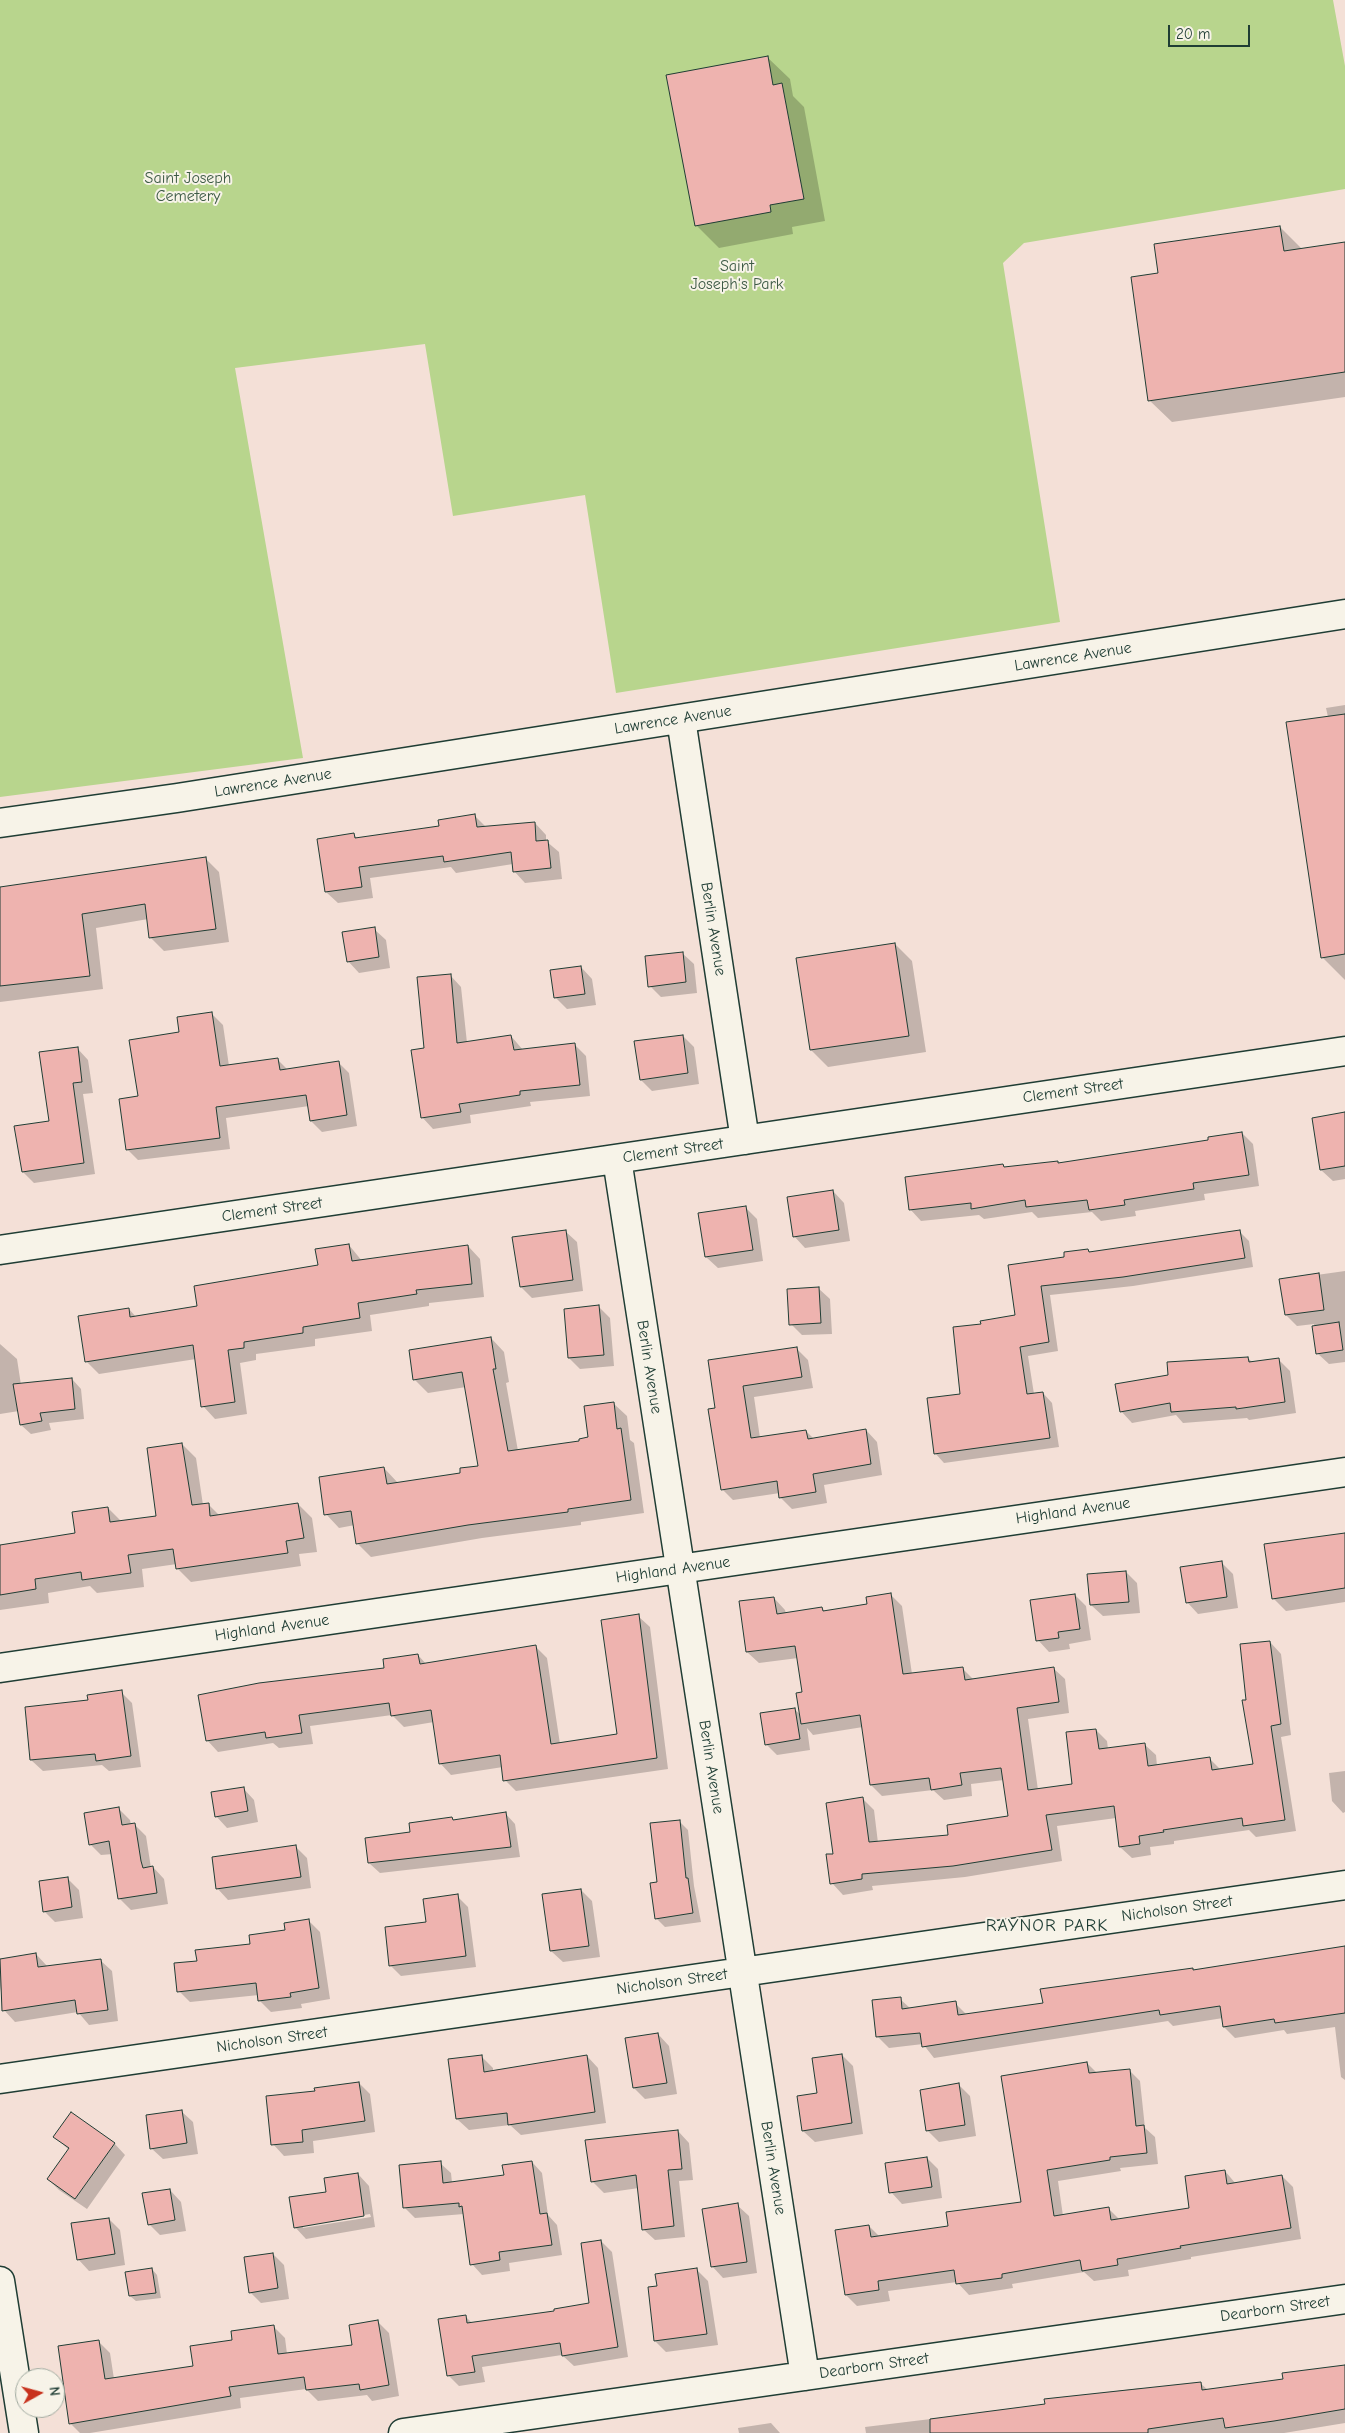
<!DOCTYPE html>
<style>
body{margin:0}
#map{position:relative;width:1345px;height:2433px;overflow:hidden;background:#f4e0d7;font-family:"Comic Neue",sans-serif}
canvas{display:block}
.north{position:absolute;left:15px;top:2368px;width:50px;height:50px;box-sizing:border-box;background:#f7f3e8;border:1px solid #a1aaa0;border-radius:50%;rotate:83deg;font-size:14px;font-weight:700;line-height:20px;text-align:center;color:#1f3d34}
.north::after{content:'';display:block;margin:auto;width:18px;height:22px;background:#c8321e;clip-path:polygon(50% 0,100% 100%,50% 72%,0 100%)}
.scale{position:absolute;left:1168px;top:25px;width:82px;height:22px;box-sizing:border-box;border:2px solid #1f3d34;border-top:0;padding-left:6px;font-size:15px;line-height:18px;white-space:nowrap;color:#1f3d34;-webkit-text-stroke:4px #f7f3e8;paint-order:stroke}
</style>
<div id="map">
<canvas width="1345" height="2433"></canvas>
<div class="north">N</div>
<div class="scale">20 m</div>
</div>
<script>
const g = document.querySelector('canvas').getContext('2d');
g.lineJoin = 'round';
function paint(path, color) {
  g.fillStyle = color;
  g.fill(path, 'evenodd');
}
function toPath(rows) {
  const path = new Path2D();
  for (const r of rows) {
    path.moveTo(r[0], r[1]);
    for (let i = 2; i < r.length; i += 2) path.lineTo(r[i], r[i + 1]);
  }
  return path;
}
function strokePath(path, color, width, dash) {
  g.strokeStyle = color;
  g.lineWidth = width;
  g.lineCap = dash ? 'butt' : 'round';
  g.setLineDash(dash || []);
  g.stroke(path);
}
function write(font, color, halo, rows, align = 'center') {
  g.font = font + ' "Comic Neue",sans-serif';
  g.lineWidth = 4;
  g.setLineDash([]);
  g.textBaseline = 'middle';
  g.strokeStyle = halo;
  g.fillStyle = color;
  for (const [text, x, y, turn = 0] of rows) {
    g.save();
    g.translate(x, y);
    g.rotate((+turn || 0) * Math.PI / 180);
    g.textAlign = isNaN(turn) ? turn : align;
    if (halo) g.strokeText(text, 0, 0);
    g.fillText(text, 0, 0);
    g.restore();
  }
}
paint(toPath([
 [0,0,1333,0,1345,66,1345,189,1024,243,1003,263,1060,622,616,693,585,495,453,516,425,344,235,368,303,758,0,797]
]), '#b8d58d');
paint(toPath([
 [767,57,790,79,793,96,804,107,825,221,792,227,793,234,719,248,696,225],
 [1280,227,1303,250,1345,244,1345,397,1172,422,1149,400,1159,274],
 [1345,705,1345,980,1322,957,1328,717,1326,708],
 [475,816,486,827,535,823,546,835,546,841,559,852,562,879,525,883,514,871,513,864,456,873,451,867,370,878,373,898,338,903,326,892,354,835,358,839,440,827],
 [205,858,219,872,229,942,164,951,151,938,148,919,96,928,103,989,0,1002,0,888],
 [374,929,386,940,390,968,359,973,348,961],
 [895,944,912,961,926,1052,828,1067,811,1050],
 [682,953,694,964,697,993,661,997,650,986],
 [581,967,592,979,596,1005,567,1009,556,998,552,971],
 [450,975,461,987,467,1043,511,1036,523,1050,575,1045,586,1056,590,1096,530,1102,531,1106,470,1115,471,1123,433,1129,422,1117,425,1049],
 [212,1014,223,1025,229,1066,277,1059,288,1070,338,1062,349,1073,357,1126,322,1132,311,1121,309,1106,226,1118,230,1149,138,1160,127,1149,139,1097,180,1033],
 [683,1036,694,1047,699,1084,652,1091,641,1080],
 [77,1048,88,1060,93,1093,83,1094,95,1174,34,1183,23,1172,51,1122],
 [1345,1114,1345,1179,1333,1181,1321,1170],
 [1242,1133,1253,1144,1259,1186,1204,1194,1205,1200,1135,1211,1136,1216,1101,1221,1092,1212,1038,1218,1032,1212,984,1219,979,1215,921,1221,910,1209,1003,1165,1005,1168,1057,1162,1059,1164,1210,1141],
 [833,1191,844,1203,850,1241,805,1248,794,1236],
 [746,1208,757,1219,763,1261,718,1268,706,1257],
 [565,1231,577,1242,583,1291,532,1298,521,1287],
 [1239,1231,1249,1241,1253,1267,1133,1286,1050,1295,1058,1351,1028,1356,1034,1394,1043,1393,1052,1403,1059,1447,944,1463,935,1453,961,1395,982,1325,1016,1316,1009,1266,1066,1258,1088,1250,1091,1253],
 [349,1245,362,1261,468,1246,480,1259,484,1297,429,1303,429,1306,370,1315,372,1331,315,1339,315,1346,256,1354,256,1360,240,1363,247,1414,215,1419,203,1406,196,1359,99,1374,86,1361,129,1309,136,1317,198,1307,319,1266],
 [1345,1271,1345,1362,1329,1364,1317,1353,1314,1324,1297,1326,1286,1315,1281,1280],
 [818,1288,830,1299,832,1334,802,1335,791,1324],
 [599,1307,610,1318,614,1366,580,1369,569,1358],
 [491,1338,504,1352,509,1382,506,1383,518,1451,581,1442,589,1438,613,1403,627,1416,630,1440,634,1443,644,1513,581,1522,581,1525,482,1538,371,1557,357,1543,355,1525,339,1528,326,1514,384,1468,398,1483,462,1474,480,1467,466,1387,428,1393,414,1379],
 [0,1344,17,1359,21,1385,72,1379,81,1389,84,1419,49,1423,51,1430,31,1434,21,1425,19,1411,0,1414],
 [797,1349,808,1360,813,1388,754,1397,760,1438,806,1431,814,1439,866,1430,877,1442,882,1475,824,1485,827,1503,792,1509,780,1497,780,1493,733,1500,722,1489,716,1409,710,1361],
 [1248,1358,1253,1363,1279,1360,1290,1371,1296,1413,1249,1420,1247,1418,1183,1423,1176,1415,1132,1423,1121,1411,1169,1376],
 [182,1444,196,1458,203,1505,208,1504,220,1516,298,1504,312,1518,317,1552,299,1554,301,1566,191,1582,177,1568,177,1564,142,1569,144,1587,97,1593,90,1586,48,1593,49,1603,0,1610,0,1546,77,1534,108,1508,122,1522,158,1517],
 [1345,1535,1345,1605,1345,1602,1286,1611,1273,1598],
 [1221,1562,1233,1574,1238,1608,1198,1614,1187,1602],
 [1126,1572,1137,1583,1140,1613,1103,1616,1091,1605],
 [891,1595,902,1606,912,1674,963,1669,974,1680,1053,1668,1065,1679,1069,1713,1028,1719,1038,1790,1073,1785,1096,1730,1107,1741,1108,1749,1144,1744,1156,1755,1157,1766,1209,1758,1221,1770,1255,1765,1247,1701,1270,1642,1281,1654,1291,1735,1281,1737,1296,1831,1256,1837,1249,1830,1174,1841,1174,1844,1150,1847,1151,1855,1132,1858,1120,1847,1116,1818,1057,1826,1062,1861,965,1877,872,1886,873,1890,843,1895,832,1883,835,1855,862,1798,874,1810,878,1843,950,1836,1009,1817,1004,1780,971,1784,972,1796,944,1800,933,1790,882,1796,871,1785,863,1727,813,1735,807,1728,810,1750,777,1755,766,1744,794,1709,801,1715,803,1693,798,1658,759,1663,747,1652,740,1603,774,1598,785,1610,786,1614,822,1608,825,1612,868,1605],
 [1075,1595,1086,1606,1091,1640,1069,1644,1070,1649,1049,1652,1038,1640],
 [638,1616,650,1627,668,1769,516,1791,505,1780,503,1767,451,1775,440,1763,434,1722,404,1727,392,1715,310,1726,313,1744,279,1748,273,1743,218,1752,207,1740,418,1655,427,1665,536,1647,547,1658,560,1744,619,1735],
 [121,1692,132,1703,141,1767,109,1771,102,1765,43,1771,31,1760,26,1708,89,1702],
 [1345,1771,1345,1812,1343,1813,1332,1801,1329,1773],
 [243,1788,254,1800,258,1822,227,1828,216,1816],
 [118,1808,130,1820,131,1825,134,1824,146,1836,151,1868,153,1867,164,1879,168,1904,131,1910,119,1898,113,1854,101,1855,90,1844],
 [505,1813,515,1824,520,1857,380,1873,369,1863,411,1833,452,1819,454,1821],
 [679,1821,688,1830,694,1886,701,1922,665,1927,656,1918,659,1883],
 [295,1846,307,1858,311,1888,228,1900,217,1888],
 [68,1879,79,1890,83,1918,55,1922,44,1911],
 [581,1890,592,1901,600,1957,563,1962,551,1951],
 [457,1896,468,1907,476,1967,401,1976,390,1965,427,1924],
 [309,1921,320,1932,330,1999,301,2004,302,2008,271,2012,260,2001,259,1995,190,2002,179,1991,198,1962,252,1945],
 [1345,1946,1345,2080,1341,2077,1335,2027,1287,2034,1284,2030,1235,2038,1224,2027,1223,2018,1173,2026,1168,2021,934,2058,923,2044,889,2048,878,2037,900,1999,911,2009,955,2003,967,2015,1044,2004,1194,1971],
 [36,1954,47,1966,100,1960,112,1971,118,2021,89,2025,78,2012,15,2022,4,2010,0,1986,0,1960],
 [658,2034,669,2046,677,2094,645,2099,634,2088],
 [842,2055,853,2066,863,2134,815,2142,803,2131,819,2095],
 [481,2056,493,2068,493,2072,587,2056,598,2068,606,2123,521,2135,510,2125,469,2130,457,2119],
 [1087,2063,1097,2073,1129,2070,1140,2081,1145,2128,1155,2137,1158,2164,1120,2168,1121,2171,1058,2181,1063,2216,1109,2209,1120,2220,1191,2209,1225,2171,1236,2184,1282,2176,1293,2187,1301,2239,1191,2257,1191,2259,1128,2270,1129,2276,1094,2281,1084,2272,1012,2284,1013,2288,969,2295,957,2282,888,2291,890,2301,857,2306,846,2295,836,2231,869,2226,880,2237,950,2227,1022,2203],
 [359,2083,370,2094,375,2132,313,2141,314,2153,284,2156,273,2144,316,2092],
 [959,2085,970,2096,976,2136,939,2142,927,2130],
 [181,2111,193,2122,198,2154,163,2159,151,2148],
 [678,2131,689,2143,693,2180,679,2181,685,2237,655,2240,643,2229,639,2188,604,2193,592,2181],
 [55,2137,114,2143,125,2155,87,2209,59,2190,48,2179,69,2150],
 [927,2158,938,2169,942,2198,902,2204,891,2192],
 [532,2162,542,2173,548,2215,557,2225,562,2255,509,2263,510,2271,482,2275,472,2264,464,2214,415,2218,404,2207,440,2163,451,2173,452,2183,505,2176],
 [358,2174,369,2186,375,2227,306,2239,295,2227,327,2193],
 [370,2214,371,2217,303,2228,303,2225],
 [170,2190,181,2202,186,2231,160,2235,149,2224],
 [737,2205,749,2216,757,2273,723,2278,712,2266],
 [109,2219,120,2230,125,2265,89,2271,78,2259],
 [601,2241,612,2252,628,2357,574,2366,562,2355,482,2367,485,2382,459,2386,448,2375,466,2317,473,2324,556,2312,590,2304],
 [273,2254,284,2265,289,2299,261,2303,250,2292],
 [152,2269,157,2275,161,2298,136,2301,130,2296],
 [697,2270,708,2281,718,2345,666,2352,655,2341,659,2287],
 [378,2322,389,2333,399,2396,372,2401,367,2395,318,2401,306,2389,240,2398,241,2408,90,2433,80,2433,70,2423,99,2342,110,2353,114,2379,195,2367,234,2341,273,2326,285,2338,287,2354,354,2346],
 [1345,2366,1345,2423,1284,2433,866,2433,865,2427,1046,2405,1046,2400,1141,2388,1144,2391,1200,2383,1208,2390,1284,2380],
 [771,2423,780,2433,739,2433,738,2428]
]), '#0003');
const building = toPath([
 [768,56,773,85,782,83,804,199,770,205,771,212,695,226,666,75,768,56],
 [1280,226,1284,251,1345,242,1345,372,1148,401,1131,277,1158,273,1154,244,1280,226],
 [1345,714,1345,954,1321,958,1286,722,1345,714],
 [475,814,477,827,535,822,536,841,548,840,551,868,513,872,511,852,444,862,443,856,359,867,362,887,325,892,317,839,354,833,355,838,439,826,438,820,475,814],
 [206,857,216,929,149,938,145,904,82,914,90,976,0,986,0,887,206,857],
 [375,927,379,957,347,962,342,932,375,927],
 [895,943,909,1036,810,1050,796,958,895,943],
 [683,952,686,982,648,987,645,956,683,952],
 [581,966,585,994,554,998,550,970,581,966],
 [451,974,457,1043,511,1035,514,1050,575,1043,580,1085,520,1091,520,1095,459,1104,461,1112,421,1118,411,1050,424,1048,417,977,451,974],
 [212,1012,220,1066,278,1058,280,1070,339,1061,347,1115,310,1121,306,1095,216,1107,220,1138,126,1150,119,1099,138,1096,129,1040,179,1032,177,1017,212,1012],
 [683,1035,688,1073,640,1080,634,1041,683,1035],
 [78,1047,82,1082,73,1083,84,1163,22,1172,14,1126,49,1121,39,1052,78,1047],
 [1345,1112,1345,1166,1320,1170,1312,1118,1345,1112],
 [1242,1132,1249,1175,1193,1183,1194,1189,1124,1200,1125,1205,1089,1210,1087,1200,1026,1207,1025,1200,971,1209,971,1203,909,1210,905,1177,1003,1164,1004,1167,1058,1161,1058,1163,1208,1140,1208,1137,1242,1132],
 [833,1190,839,1230,793,1237,787,1197,833,1190],
 [746,1206,753,1250,705,1257,698,1213,746,1206],
 [566,1230,573,1280,520,1287,512,1237,566,1230],
 [1240,1230,1245,1258,1123,1277,1041,1286,1049,1342,1020,1347,1027,1394,1043,1392,1050,1438,934,1454,927,1398,960,1394,953,1327,981,1324,980,1321,1015,1315,1008,1265,1064,1257,1064,1252,1088,1249,1089,1252,1240,1230],
 [349,1244,352,1261,468,1245,472,1284,416,1290,417,1294,358,1303,360,1318,303,1327,303,1333,244,1342,244,1348,228,1350,235,1402,201,1407,193,1345,85,1362,78,1316,129,1308,130,1317,197,1306,194,1286,318,1265,315,1249,349,1244],
 [1319,1273,1324,1310,1285,1315,1279,1279,1319,1273],
 [819,1287,821,1323,789,1325,787,1289,819,1287],
 [599,1305,604,1355,568,1358,564,1309,599,1305],
 [1339,1322,1343,1350,1316,1354,1312,1326,1339,1322],
 [491,1337,496,1369,493,1369,508,1451,579,1441,579,1439,588,1437,584,1406,614,1402,617,1429,621,1428,631,1500,568,1509,568,1512,468,1525,356,1544,351,1511,324,1515,319,1477,384,1467,387,1484,460,1473,460,1468,478,1466,462,1372,413,1380,409,1350,491,1337],
 [797,1347,802,1377,743,1386,751,1438,806,1430,808,1439,866,1429,871,1464,813,1474,816,1492,779,1498,777,1481,721,1490,708,1409,715,1408,708,1360,797,1347],
 [1248,1357,1249,1362,1279,1358,1285,1402,1236,1409,1236,1407,1171,1412,1170,1403,1120,1412,1115,1384,1168,1375,1167,1362,1248,1357],
 [72,1378,75,1409,40,1413,42,1421,20,1425,13,1384,72,1378],
 [182,1443,192,1505,209,1503,210,1516,298,1503,304,1538,286,1541,288,1553,176,1569,173,1549,128,1555,131,1573,82,1580,81,1572,35,1579,36,1589,0,1595,0,1545,75,1533,72,1512,108,1507,110,1522,156,1516,147,1448,182,1443],
 [1345,1533,1345,1588,1272,1599,1264,1544,1345,1533],
 [1222,1561,1227,1597,1186,1603,1180,1567,1222,1561],
 [1126,1571,1129,1602,1090,1605,1087,1574,1126,1571],
 [891,1593,903,1674,963,1667,965,1680,1054,1667,1059,1702,1017,1708,1028,1790,1072,1784,1066,1732,1096,1729,1099,1749,1145,1743,1148,1766,1210,1757,1212,1770,1253,1764,1242,1700,1246,1700,1240,1644,1270,1641,1281,1724,1271,1726,1285,1820,1243,1826,1242,1818,1163,1830,1164,1832,1139,1836,1140,1844,1119,1847,1114,1806,1046,1815,1052,1850,953,1866,862,1874,862,1879,830,1884,826,1854,833,1854,826,1803,863,1797,869,1842,948,1835,947,1825,1008,1816,1001,1768,960,1773,962,1785,931,1790,929,1778,870,1785,860,1715,801,1724,796,1693,802,1692,795,1646,746,1652,739,1601,774,1597,777,1614,822,1607,823,1611,867,1604,866,1597,891,1593],
 [1075,1594,1080,1629,1058,1632,1059,1638,1036,1641,1030,1600,1075,1594],
 [639,1614,657,1758,503,1781,500,1755,439,1764,431,1710,391,1716,389,1703,299,1715,302,1733,266,1738,265,1732,206,1741,198,1695,259,1683,384,1668,383,1659,418,1654,420,1664,536,1645,551,1744,617,1734,601,1620,639,1614],
 [122,1690,131,1756,96,1761,95,1754,30,1760,25,1707,88,1700,87,1695,122,1690],
 [795,1708,800,1739,765,1745,760,1713,795,1708],
 [244,1787,248,1811,215,1817,211,1792,244,1787],
 [119,1807,122,1825,135,1823,141,1861,143,1868,153,1866,157,1893,118,1899,109,1841,89,1845,84,1813,119,1807],
 [506,1812,511,1847,368,1863,365,1838,410,1832,409,1823,452,1817,453,1820,506,1812],
 [680,1820,686,1878,688,1878,693,1913,655,1919,650,1883,657,1882,650,1823,680,1820],
 [296,1845,301,1877,216,1889,212,1857,296,1845],
 [68,1877,72,1907,43,1912,39,1881,68,1877],
 [581,1889,589,1946,550,1951,542,1894,581,1889],
 [458,1894,466,1956,389,1966,385,1927,426,1922,423,1899,458,1894],
 [309,1919,319,1988,290,1993,291,1997,258,2001,256,1983,177,1992,174,1963,197,1961,195,1950,250,1944,249,1935,285,1930,284,1923,309,1919],
 [1345,1946,1345,2013,1275,2023,1274,2019,1223,2027,1220,2006,1160,2015,1159,2010,922,2047,920,2033,876,2037,872,2000,901,1997,902,2009,956,2001,958,2015,1043,2003,1040,1989,1193,1968,1193,1970,1345,1946],
 [36,1953,38,1967,101,1959,108,2010,77,2014,75,2000,2,2011,0,1959,36,1953],
 [658,2033,667,2083,633,2088,625,2038,658,2033],
 [842,2054,852,2123,802,2131,797,2096,817,2093,812,2058,842,2054],
 [482,2055,484,2072,587,2055,595,2112,508,2125,507,2113,456,2119,448,2059,482,2055],
 [1087,2062,1089,2073,1130,2069,1136,2126,1144,2125,1147,2153,1110,2157,1110,2160,1047,2170,1054,2216,1109,2207,1111,2220,1189,2208,1185,2176,1225,2170,1227,2184,1282,2175,1291,2228,1180,2246,1181,2248,1117,2259,1118,2265,1082,2271,1080,2260,1002,2274,1002,2278,956,2284,954,2270,878,2281,879,2290,845,2295,835,2230,869,2225,871,2237,948,2226,946,2212,1021,2202,1001,2076,1087,2062],
 [359,2082,365,2121,302,2130,303,2142,271,2145,266,2096,315,2091,314,2088,359,2082],
 [959,2083,965,2125,926,2131,920,2090,959,2083],
 [182,2110,187,2143,150,2149,146,2115,182,2110],
 [71,2112,115,2143,75,2199,47,2179,69,2148,53,2137,71,2112],
 [678,2130,682,2169,668,2170,674,2226,642,2230,636,2175,591,2182,585,2140,678,2130],
 [927,2157,932,2187,889,2193,885,2163,927,2157],
 [441,2161,443,2183,504,2175,502,2165,532,2161,540,2214,547,2213,552,2245,499,2252,500,2260,470,2265,462,2206,459,2207,459,2203,403,2208,399,2165,441,2161],
 [358,2173,364,2216,294,2228,289,2197,326,2192,324,2178,358,2173],
 [170,2189,175,2220,148,2225,142,2193,170,2189],
 [738,2203,747,2262,711,2267,702,2209,738,2203],
 [109,2218,115,2254,77,2260,71,2223,109,2218],
 [601,2240,618,2347,562,2356,560,2343,472,2356,475,2372,447,2376,438,2319,466,2315,467,2323,554,2311,554,2309,589,2303,581,2243,601,2240],
 [273,2253,278,2288,249,2293,244,2257,273,2253],
 [152,2268,156,2293,129,2296,125,2272,152,2268],
 [697,2268,707,2334,654,2341,648,2287,657,2286,655,2274,697,2268],
 [378,2320,389,2385,360,2390,359,2384,306,2390,304,2377,229,2387,231,2396,69,2424,58,2346,99,2340,105,2379,193,2366,190,2346,232,2340,231,2331,274,2325,278,2354,352,2345,349,2325,378,2320],
 [1345,2365,1345,2409,1274,2421,1225,2428,1223,2418,1148,2429,1148,2433,930,2433,930,2419,1045,2404,1044,2399,1201,2382,1202,2390,1283,2379,1282,2373,1345,2365]
]);
paint(building, '#eeb3af');
strokePath(building, '#1f3d34', 1);
const minor = toPath([
 [681,719,745,1140],
 [0,823,177,798,1345,614],
 [617,1159,805,2376],
 [0,1250,1345,1051],
 [0,1668,1345,1472],
 [0,2079,1345,1885],
 [0,2281,24,2433],
 [403,2433,1345,2299]
]);
strokePath(minor, '#1f3d34', 31);
strokePath(minor, '#f7f3e8', 28);
write('16px', '#3e5b46', '#f7f3e8', [
 ["Saint Joseph",188,178],
 ["Cemetery",188,196],
 ["Saint",737,266],
 ["Joseph's Park",737,284]
]);
write('16px', '#1f3d34', '#f7f3e8', [
 ["Lawrence Avenue",1073,657,-9],
 ["Lawrence Avenue",673,720,-9],
 ["Lawrence Avenue",273,783,-9],
 ["Berlin Avenue",713,929,81],
 ["Clement Street",1073,1091,-8],
 ["Clement Street",673,1151,-8],
 ["Clement Street",272,1210,-8],
 ["Berlin Avenue",649,1367,81],
 ["Highland Avenue",1073,1511,-8],
 ["Highland Avenue",673,1570,-8],
 ["Highland Avenue",272,1628,-8],
 ["Berlin Avenue",711,1767,81],
 ["Nicholson Street",1177,1909,-8],
 ["Nicholson Street",672,1982,-8],
 ["Nicholson Street",272,2040,-8],
 ["Berlin Avenue",773,2168,81],
 ["Dearborn Street",1275,2309,-8],
 ["Dearborn Street",874,2366,-8]
]);
g.letterSpacing = '1px';
write('18px', '#1f3d34', '#f7f3e8', [
 ["RAYNOR PARK",1047,1926]
]);
g.letterSpacing = '0px';
</script>
